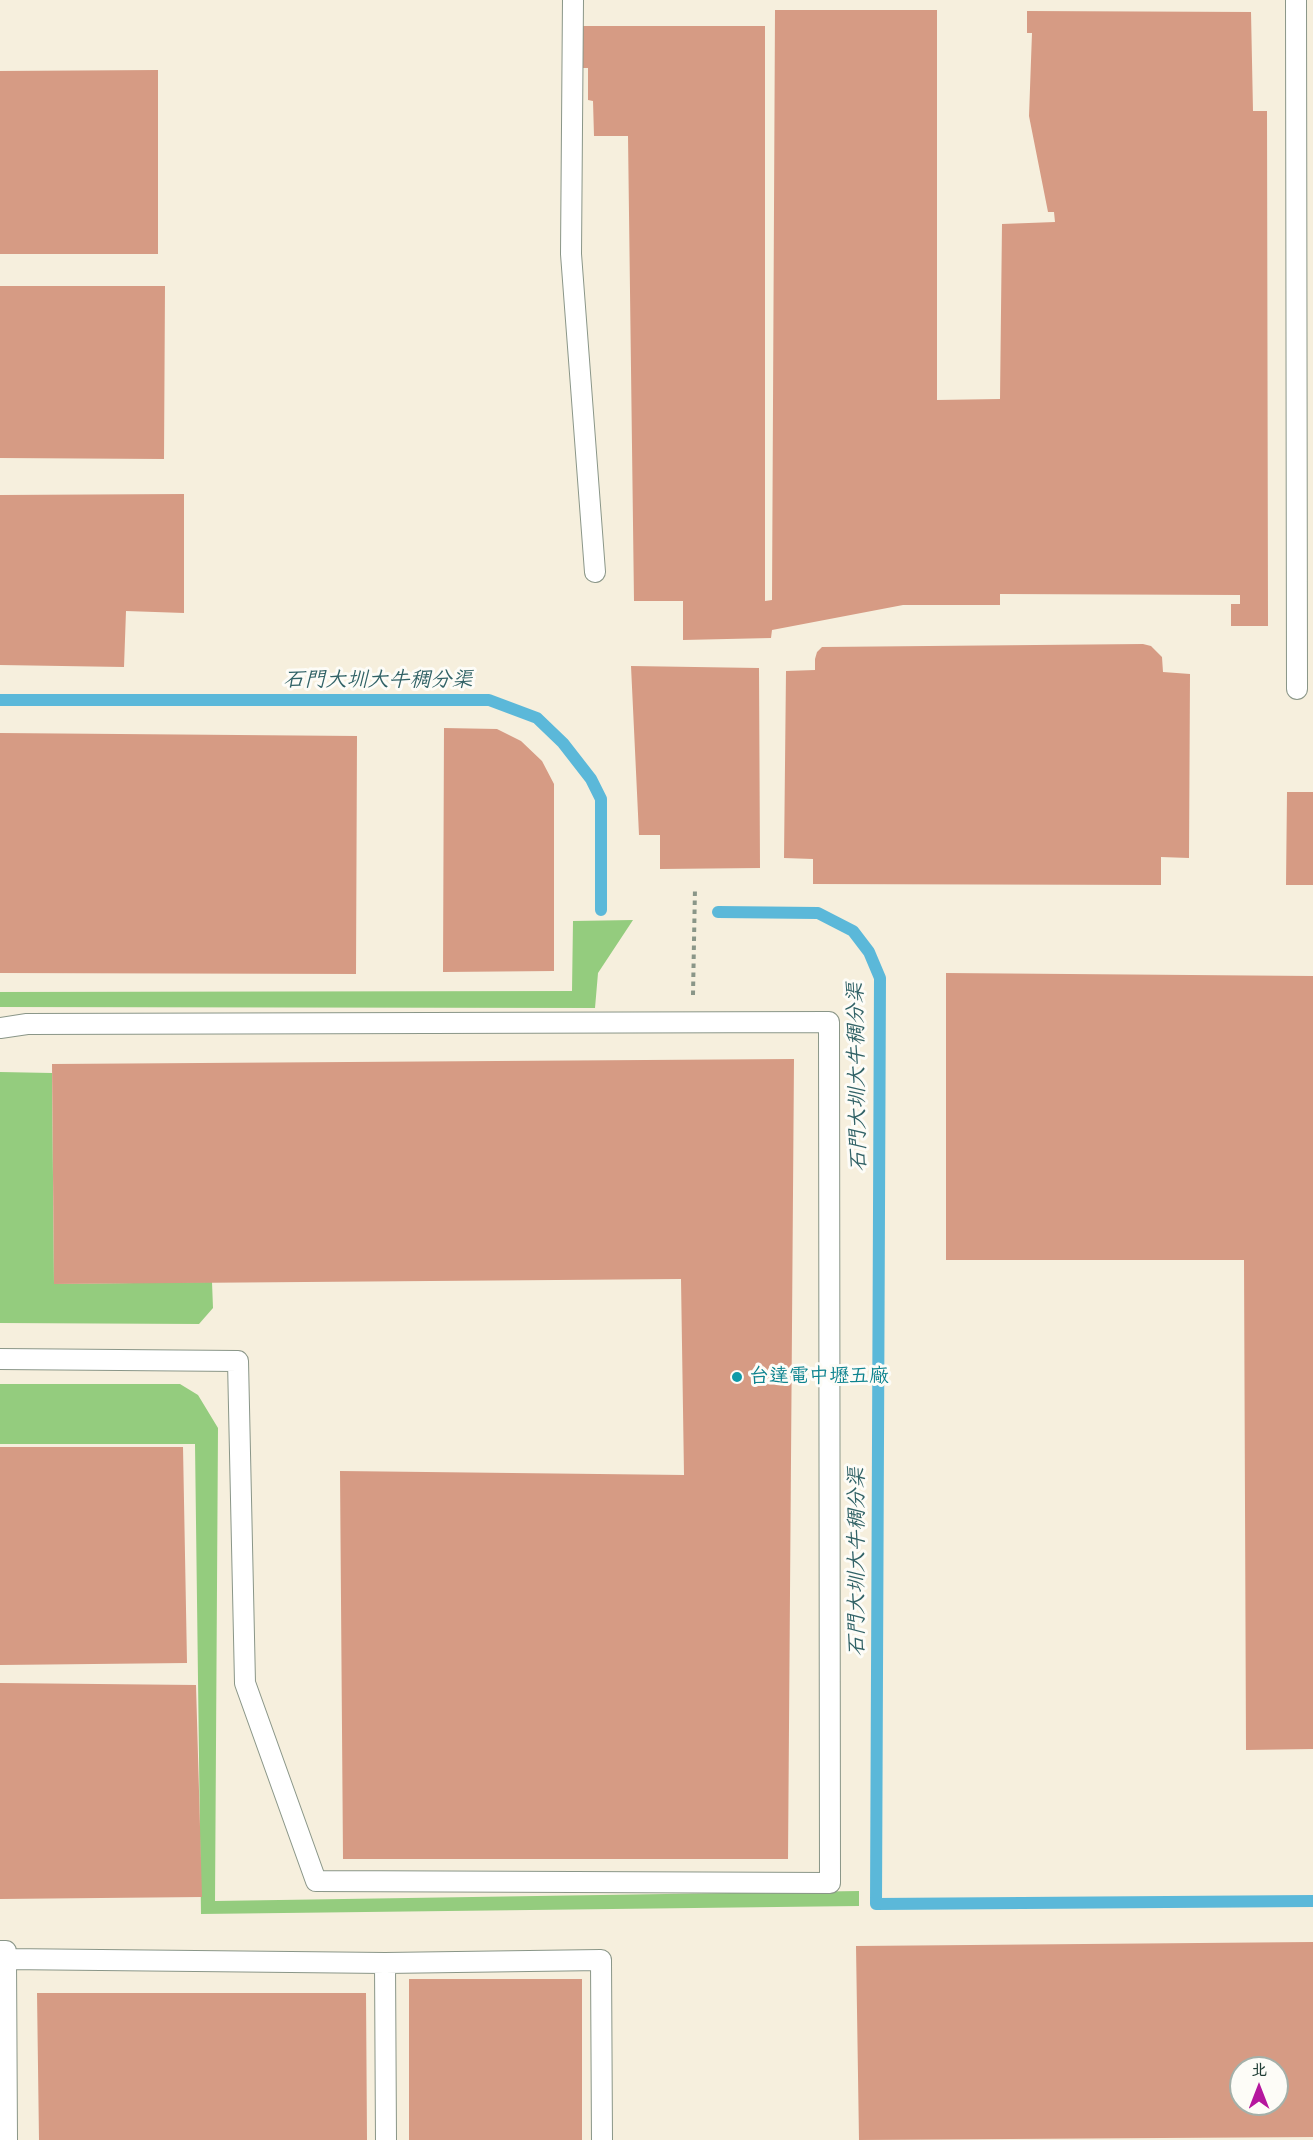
<!DOCTYPE html>
<meta charset="utf-8">
<style>
body{margin:0}
#map{position:relative;width:1313px;height:2140px;overflow:hidden;background:#f6efdd;font-family:Sriracha,"LXGW WenKai TC",sans-serif}
canvas{display:block}
.north{position:absolute;left:1229px;top:2056px;width:60px;height:60px;box-sizing:border-box;background:#fdfcf7;border:2px solid #a4b0a9;border-radius:50%;rotate:0deg;font-size:16px;font-weight:700;line-height:24px;text-align:center;color:#1f3d34}
.north::after{content:'';display:block;margin:auto;width:21px;height:27px;background:#b5179e;clip-path:polygon(50% 0,100% 100%,50% 72%,0 100%)}
</style>
<div id="map">
<canvas width="1313" height="2140"></canvas>
<div class="north">北</div>
</div>
<script>
const g = document.querySelector('canvas').getContext('2d');
g.lineJoin = 'round';
function paint(path, color) {
  g.fillStyle = color;
  g.fill(path, 'evenodd');
}
function toPath(rows) {
  const path = new Path2D();
  for (const r of rows) {
    path.moveTo(r[0], r[1]);
    for (let i = 2; i < r.length; i += 2) path.lineTo(r[i], r[i + 1]);
  }
  return path;
}
function strokePath(path, color, width, dash) {
  g.strokeStyle = color;
  g.lineWidth = width;
  g.lineCap = dash ? 'butt' : 'round';
  g.setLineDash(dash || []);
  g.stroke(path);
}
function write(font, color, halo, rows, align = 'center') {
  g.font = font + ' Sriracha,"LXGW WenKai TC",sans-serif';
  g.lineWidth = 6;
  g.setLineDash([]);
  g.textBaseline = 'middle';
  g.strokeStyle = halo;
  g.fillStyle = color;
  for (const [text, x, y, turn = 0] of rows) {
    g.save();
    g.translate(x, y);
    g.rotate((+turn || 0) * Math.PI / 180);
    g.textAlign = isNaN(turn) ? turn : align;
    if (halo) g.strokeText(text, 0, 0);
    g.fillText(text, 0, 0);
    g.restore();
  }
}
paint(toPath([
 [633,920,598,973,595,1008,0,1007,0,992,572,991,573,921],
 [0,1072,52,1073,54,1284,212,1282,213,1308,199,1324,0,1323],
 [0,1384,180,1384,198,1395,218,1428,215,1901,859,1891,859,1906,201,1914,195,1444,0,1444]
]), '#94cc7e');
strokePath(toPath([
 [0,700,489,700,537,718,563,743,591,779,601,799,601,910],
 [718,912,818,913,853,931,869,952,880,978,876,1904,1313,1901]
]), '#5bb8d9', 12);
paint(toPath([
 [775,10,937,10,937,400,1000,399,1002,224,1055,222,1054,212,1048,212,1029,116,1032,33,1027,33,1027,11,1251,12,1253,111,1267,111,1268,626,1231,626,1231,604,1240,604,1240,595,1000,594,1000,605,903,605,772,630,771,638,683,640,683,601,634,601,628,136,594,136,593,101,588,100,588,68,582,68,582,26,765,26,765,601,772,600],
 [158,70,158,254,0,254,0,71],
 [0,286,165,286,164,459,0,458],
 [184,494,184,613,126,611,124,667,0,665,0,495],
 [1143,644,1151,646,1162,657,1163,672,1190,674,1189,858,1161,857,1161,885,813,884,813,859,784,858,786,671,815,670,815,659,817,652,822,647],
 [631,666,759,668,760,868,660,869,660,835,639,835],
 [444,728,497,729,521,741,542,761,554,784,554,971,443,972],
 [0,733,357,736,356,974,0,973],
 [1287,792,1313,792,1313,885,1286,885],
 [946,973,1313,976,1313,1749,1246,1750,1244,1260,946,1260],
 [794,1059,788,1859,343,1859,340,1471,684,1475,681,1279,54,1284,52,1064],
 [0,1447,183,1447,187,1663,0,1665],
 [0,1683,196,1685,202,1897,0,1899],
 [1313,1942,1313,2137,859,2140,856,1946],
 [1241,2068,1277,2068,1277,2104,1241,2104],
 [409,1979,582,1979,582,2140,409,2140],
 [37,1993,366,1993,367,2140,39,2140]
]), '#d69b84');
const service = toPath([
 [573,0,571,254,595,572],
 [1296,0,1297,689],
 [0,1028,27,1024,829,1022,830,1883,316,1881,245,1683,238,1361,0,1359],
 [0,1951,6,1951,6,1959,385,1963,601,1960,602,2140],
 [6,1959,7,2140],
 [385,1963,386,2140]
]);
strokePath(service, '#8a9688', 22);
strokePath(toPath([
 [693,995,695,888]
]), '#8a9688', 4, [4.5, 4.5]);
strokePath(service, '#fff', 20);
for (const [x, y, r, color] of [
 [737,1377,6,"#0f9aa8"]
]) {
  const dot = new Path2D();
  dot.arc(x, y, r, 0, 2 * Math.PI);
  g.fillStyle = color;
  g.fill(dot);
  strokePath(dot, '#fdfcf7', 2);
}
write('20px', '#0d838f', '#fdfcf7', [
 ["台達電中壢五廠",749,1377]
], 'left');
write('italic 21px', '#316266', '#fdfcf7', [
 ["石門大圳大牛稠分渠",378,681],
 ["石門大圳大牛稠分渠",858,1077,-91],
 ["石門大圳大牛稠分渠",858,1562,-90]
]);
</script>
